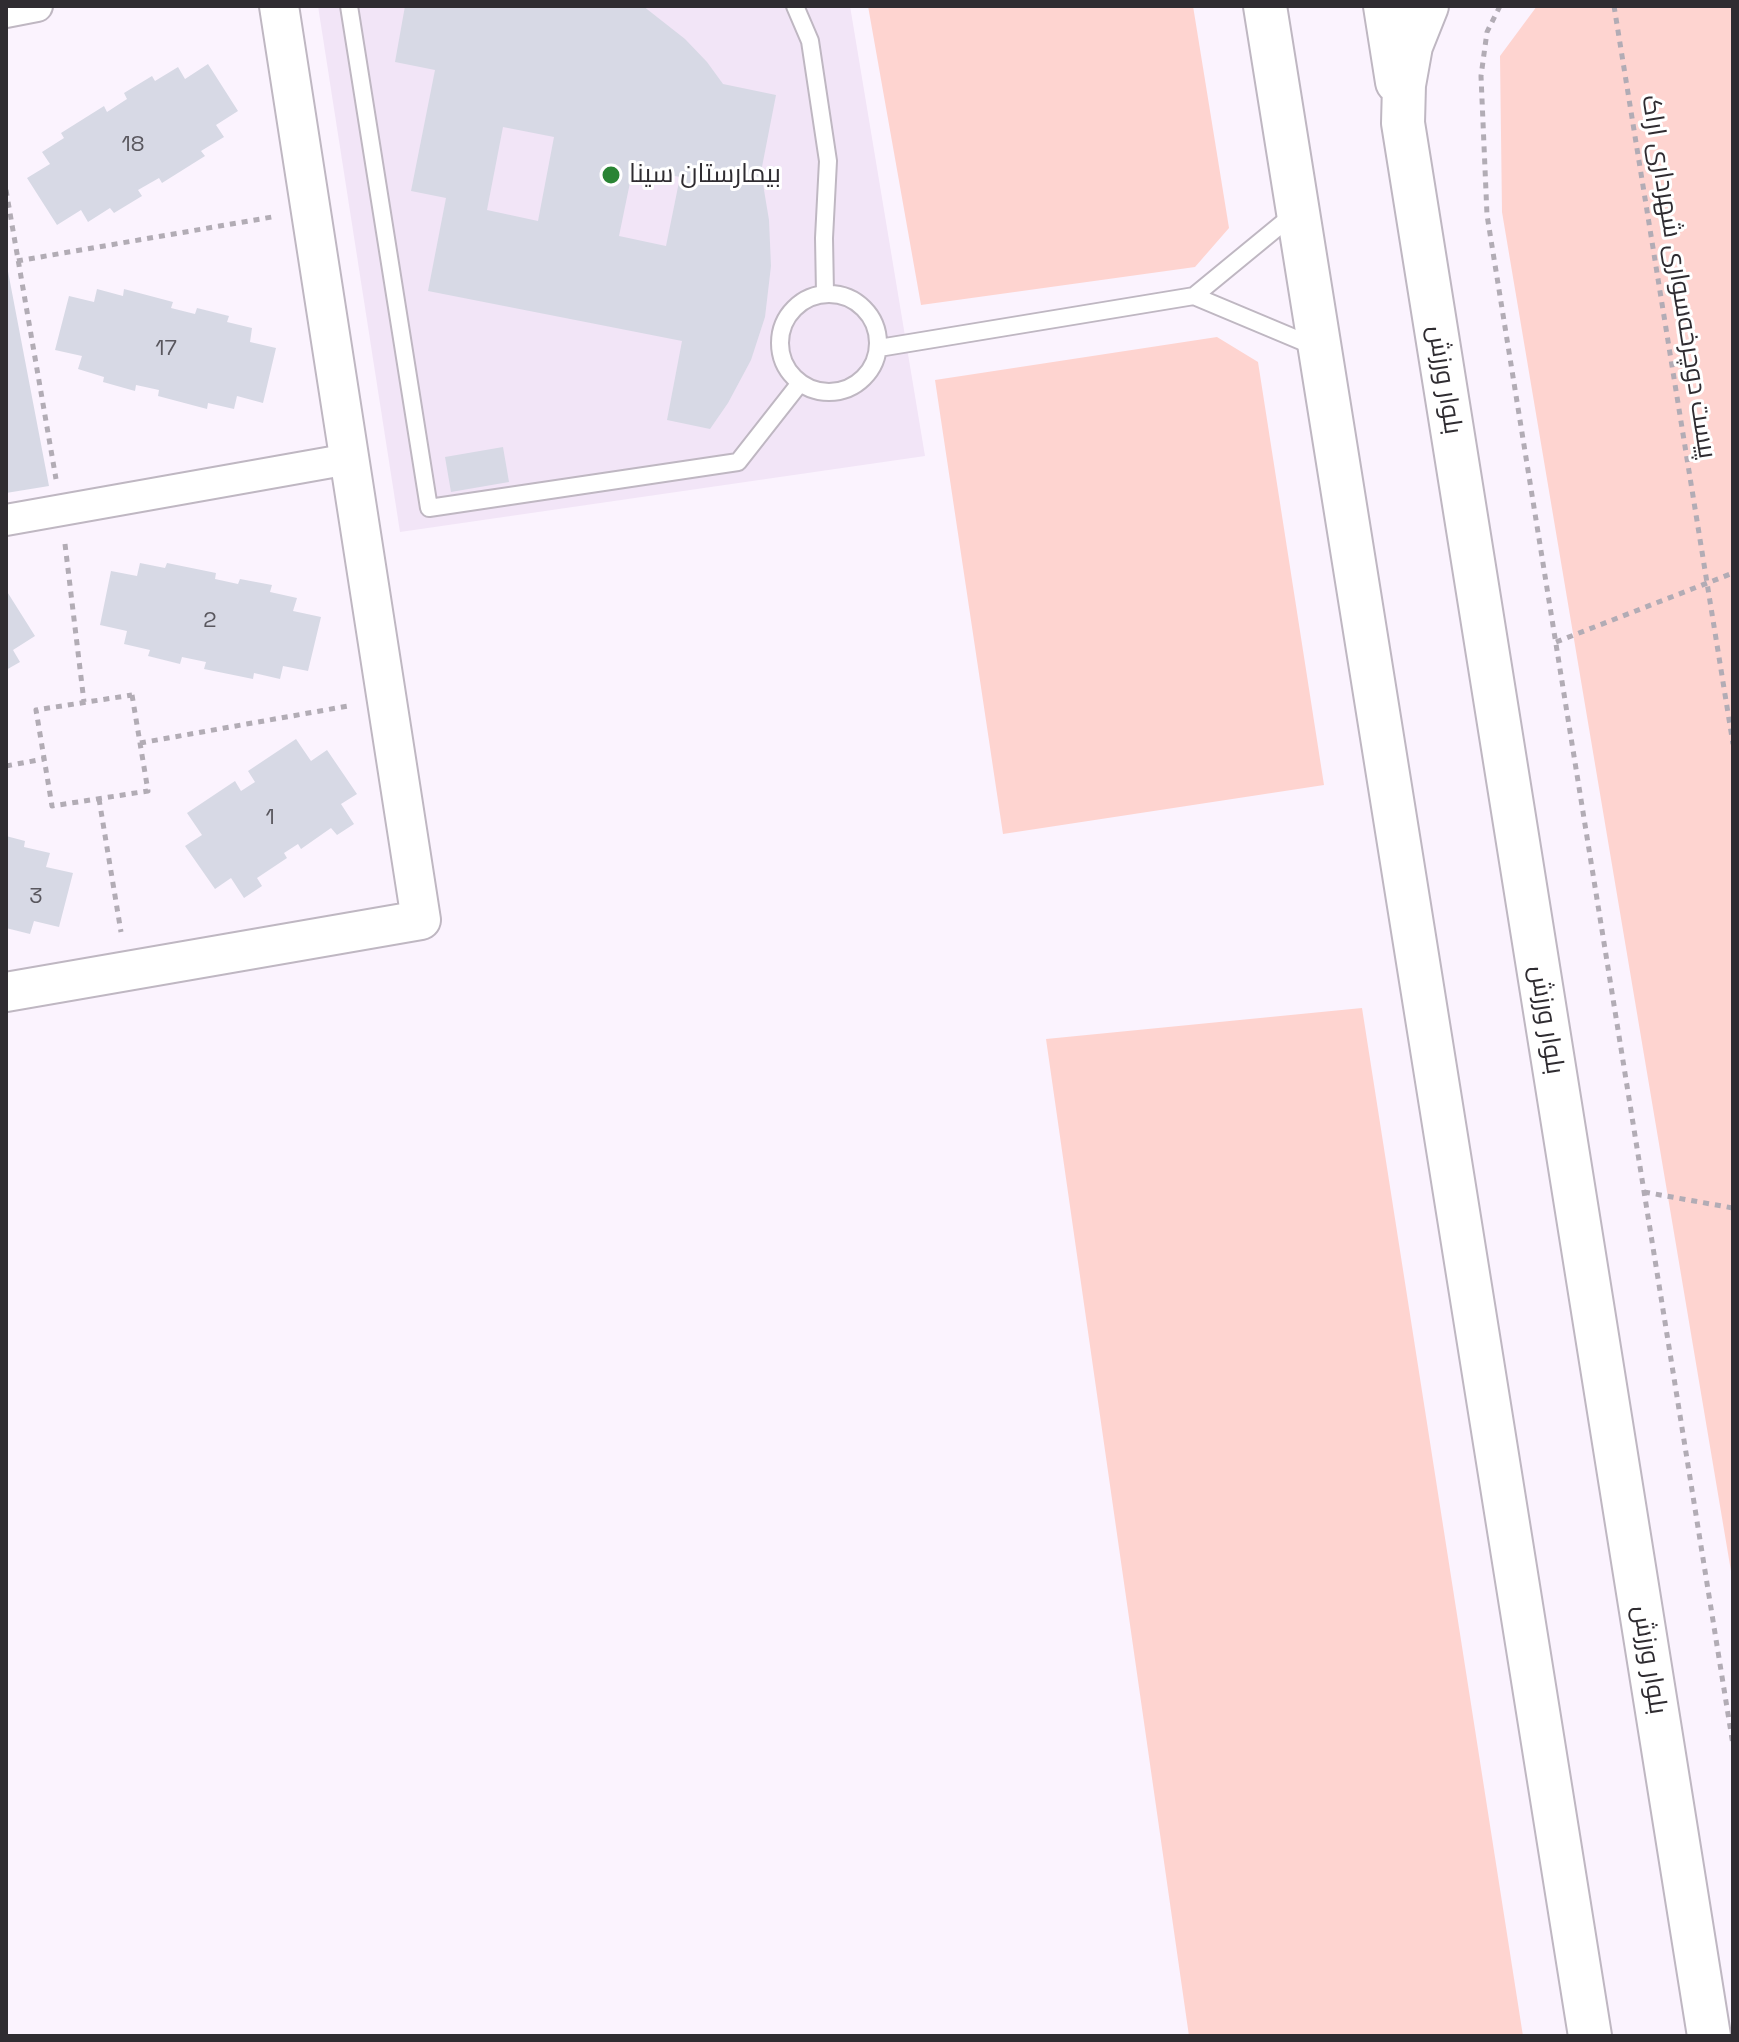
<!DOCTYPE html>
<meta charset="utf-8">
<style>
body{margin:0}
#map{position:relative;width:1739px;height:2042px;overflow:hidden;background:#fbf3fe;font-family:"Space Grotesk",sans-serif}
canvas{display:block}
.frame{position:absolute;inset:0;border:8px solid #2f2c31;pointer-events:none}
</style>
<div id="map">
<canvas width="1739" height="2042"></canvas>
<div class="frame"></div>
</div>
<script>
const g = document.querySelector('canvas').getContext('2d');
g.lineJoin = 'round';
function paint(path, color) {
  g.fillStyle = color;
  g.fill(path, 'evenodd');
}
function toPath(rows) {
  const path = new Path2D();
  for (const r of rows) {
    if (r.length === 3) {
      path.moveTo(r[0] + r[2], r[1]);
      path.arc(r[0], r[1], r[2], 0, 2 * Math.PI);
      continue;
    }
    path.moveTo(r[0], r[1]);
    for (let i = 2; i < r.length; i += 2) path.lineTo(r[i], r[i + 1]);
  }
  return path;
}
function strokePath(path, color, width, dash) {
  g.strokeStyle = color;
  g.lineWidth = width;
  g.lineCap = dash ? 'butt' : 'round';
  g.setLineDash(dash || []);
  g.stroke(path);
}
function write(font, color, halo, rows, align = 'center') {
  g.font = font + ' "Space Grotesk",Cairo,sans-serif';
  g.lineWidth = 6;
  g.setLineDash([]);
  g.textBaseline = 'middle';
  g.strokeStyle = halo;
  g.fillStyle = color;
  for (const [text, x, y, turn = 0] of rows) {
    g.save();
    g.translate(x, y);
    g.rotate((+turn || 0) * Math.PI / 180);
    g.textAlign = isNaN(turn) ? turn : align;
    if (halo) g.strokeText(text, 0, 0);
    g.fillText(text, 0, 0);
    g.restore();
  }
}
paint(toPath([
 [318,6,850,6,925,456,400,532]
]), '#f2e5f7');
paint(toPath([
 [868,6,1193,6,1229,228,1195,267,921,305],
 [1537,6,1733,6,1733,1583,1502,212,1500,56],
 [1217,337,1258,362,1324,785,1003,834,935,380],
 [1362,1008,1523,2036,1189,2036,1046,1039]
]), '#fed4d0');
paint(toPath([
 [405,6,643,6,685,39,707,62,723,84,776,95,761,172,769,220,771,266,765,317,751,360,728,403,710,429,667,420,682,341,428,291,446,198,411,191,435,70,395,62],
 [503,127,554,137,538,221,487,210],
 [633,168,680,177,666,246,619,236],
 [208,64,238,111,216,125,224,137,201,151,205,156,162,183,159,178,138,190,142,196,114,213,110,208,88,222,81,210,57,225,27,178,50,164,42,152,64,138,61,133,104,106,107,112,127,99,124,93,152,76,155,81,178,67,185,79],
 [6,261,49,486,6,493],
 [97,289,123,296,124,289,173,302,171,308,195,314,197,308,229,316,227,322,252,328,250,342,276,348,263,403,237,396,234,409,208,403,207,409,158,396,159,390,136,385,135,391,103,382,104,377,78,369,82,356,55,350,69,296,94,302],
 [503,447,509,482,451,492,445,457],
 [140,563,165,568,167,563,216,573,215,579,238,584,240,579,272,585,270,592,297,598,293,611,321,617,308,671,283,666,280,679,254,673,253,679,204,669,206,662,182,657,180,664,148,656,150,650,124,644,127,631,100,625,111,571,137,576],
 [6,590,35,636,13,650,20,662,6,670],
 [296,739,311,761,327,750,357,794,341,804,354,824,337,835,331,828,301,849,298,844,284,853,287,858,257,878,262,886,244,898,231,878,215,889,185,846,202,835,187,813,235,781,241,791,255,782,248,771],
 [6,836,25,841,24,847,50,853,46,867,73,873,59,927,34,921,30,934,6,928]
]), '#d7d9e5');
const service = toPath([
 [349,6,429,508,738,462,800,383],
 [795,6,810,41,828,161,824,238,825,293],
 [829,343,49],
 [1194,296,1318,348],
 [879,348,1194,296,1295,213]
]);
const minor = toPath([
 [6,12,37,6],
 [6,520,349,459]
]);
const tertiary = toPath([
 [6,992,421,920,279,6]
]);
const secondary = toPath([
 [1265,6,1590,2036],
 [1385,6,1397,82],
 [1427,6,1411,46,1404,85,1403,123,1709,2036]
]);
strokePath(service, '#bfb7c2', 20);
strokePath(minor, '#bfb7c2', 34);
strokePath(tertiary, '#bfb7c2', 42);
strokePath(secondary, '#bfb7c2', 46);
strokePath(toPath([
 [1500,6,1487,32,1481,76,1487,215,1733,1745],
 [1614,6,1733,744],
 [6,190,56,479],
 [17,261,272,217],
 [65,544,84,702],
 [1556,642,1733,573],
 [132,695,148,791,52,806,36,710,132,695],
 [140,743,348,706],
 [6,766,44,759],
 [99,799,121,932],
 [1644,1192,1733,1208]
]), '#b2acb5', 5, [6, 6]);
strokePath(service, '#fff', 16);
strokePath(minor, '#fff', 30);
strokePath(tertiary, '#fff', 38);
strokePath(secondary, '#fff', 42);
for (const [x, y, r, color] of [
 [611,175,10,"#298434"]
]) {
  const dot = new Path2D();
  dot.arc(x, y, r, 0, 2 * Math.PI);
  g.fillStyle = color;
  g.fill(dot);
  strokePath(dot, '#fff', 3);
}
write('22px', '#59575e', null, [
 ["18",133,145],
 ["17",166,349],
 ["2",210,621],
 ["1",270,818],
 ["3",36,897]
]);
write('26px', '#2f2c31', '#fff', [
 ["بیمارستان سینا",629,175]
], 'left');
write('26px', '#2f2c31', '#fff', [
 ["پیست دوچرخه‌سواری شهرداری اراک",1678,277,81],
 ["بلوار ورزش",1444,380,81],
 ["بلوار ورزش",1546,1020,81],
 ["بلوار ورزش",1649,1660,81]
]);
</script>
